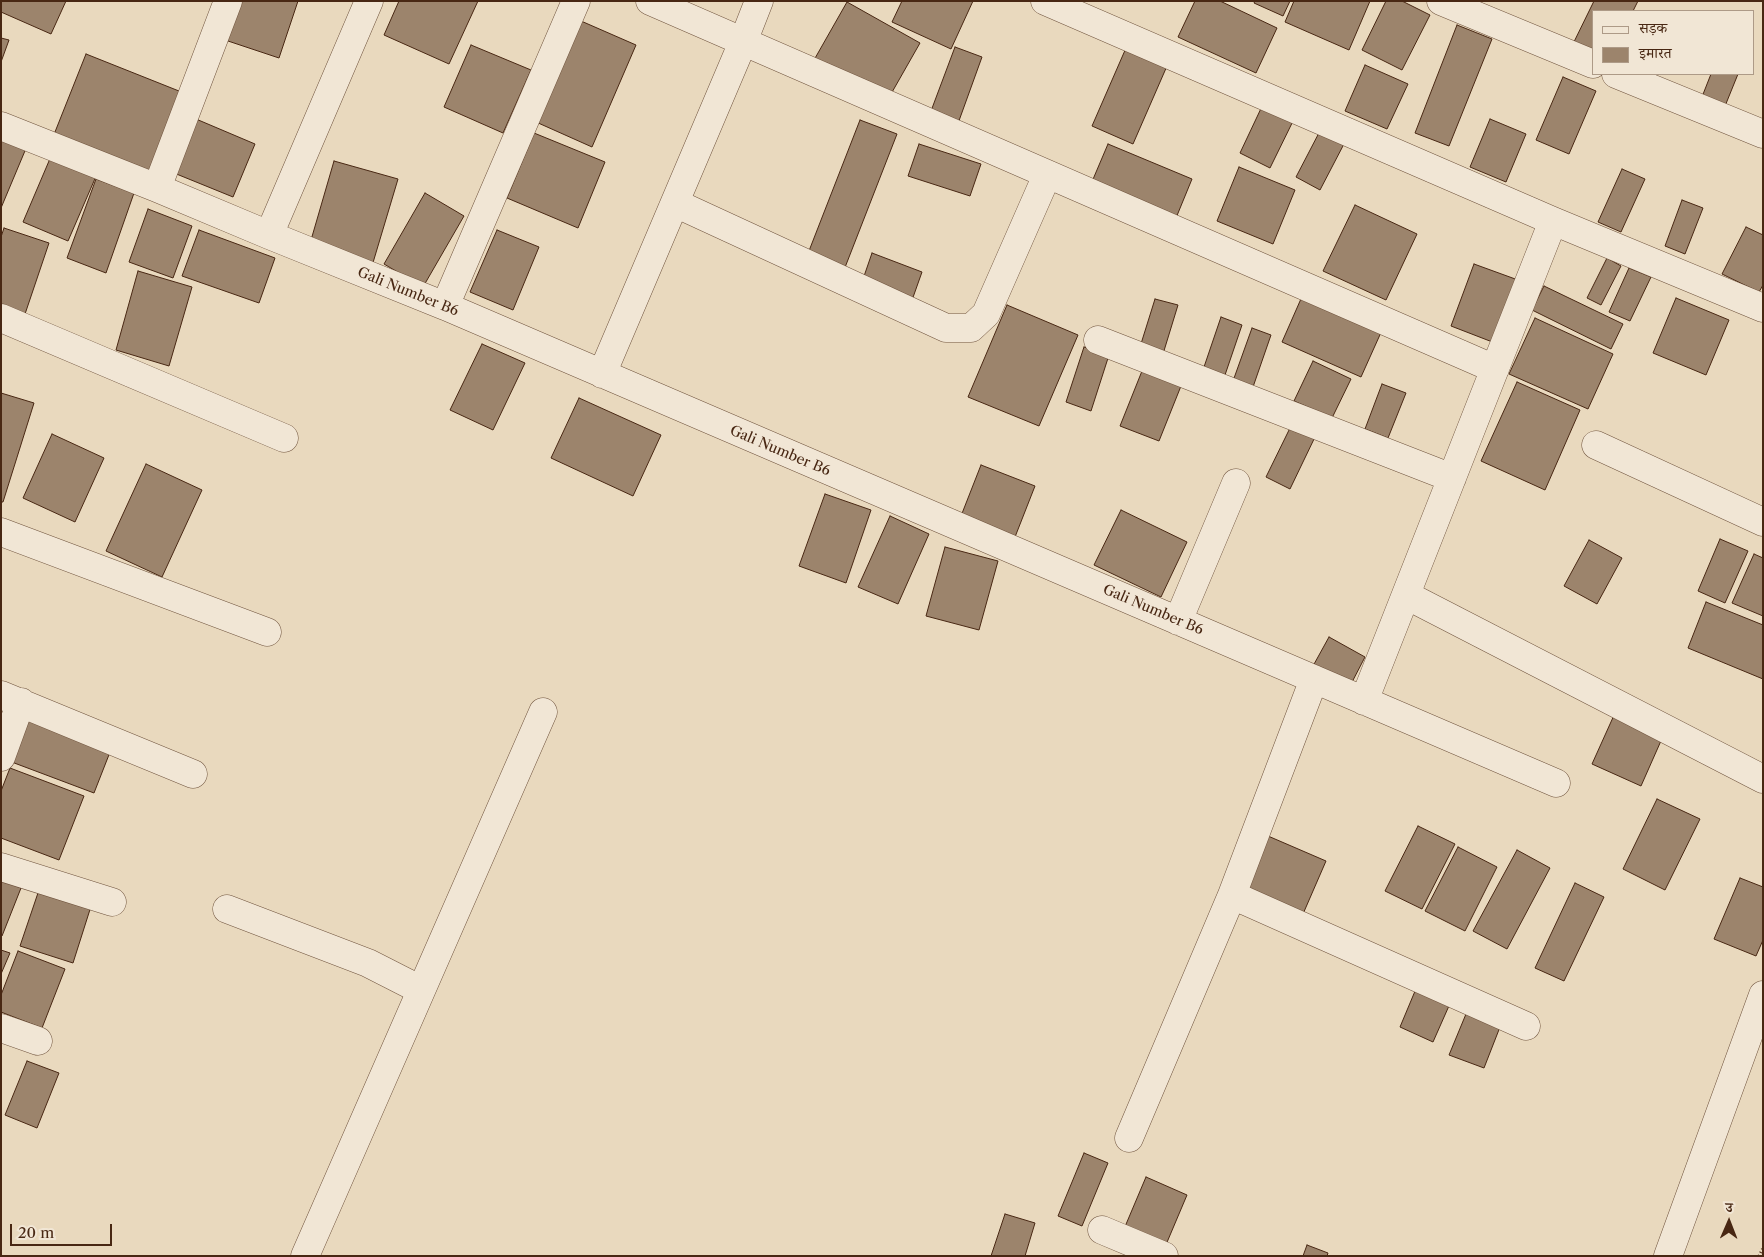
<!DOCTYPE html>
<meta charset="utf-8">
<style>
body{margin:0}
#map{position:relative;width:1764px;height:1257px;overflow:hidden;background:#e9d9be;font-family:"Libre Caslon Text","Noto Serif Devanagari",serif}
canvas{display:block}
.frame{position:absolute;inset:0;border:2px solid #482713;pointer-events:none}
.legend{position:absolute;left:1592px;top:10px;width:162px;height:65px;box-sizing:border-box;background:#f1e6d5;border:1px solid #ad9a87;margin:0;padding:6px 9px;list-style:none;font-size:15px;color:#482713}
.legend li{display:flex;align-items:center;gap:10px;height:25px}
.legend b{width:25px;border:1px solid #ad9a87}
.north{position:absolute;left:1704px;top:1197px;width:50px;height:50px;-webkit-text-stroke:4px #f1e6d5;paint-order:stroke;rotate:1deg;font-size:14px;font-weight:700;line-height:20px;text-align:center;color:#482713}
.north::after{content:'';display:block;margin:auto;width:18px;height:22px;background:#482713;clip-path:polygon(50% 0,100% 100%,50% 72%,0 100%)}
.scale{position:absolute;left:10px;top:1224px;width:102px;height:22px;box-sizing:border-box;border:2px solid #482713;border-top:0;padding-left:6px;font-size:15px;line-height:18px;white-space:nowrap;color:#482713;-webkit-text-stroke:4px #f1e6d5;paint-order:stroke}
</style>
<div id="map">
<canvas width="1764" height="1257"></canvas>
<div class="frame"></div>
<ul class="legend">
<li><b style="height:6px;background:#f1e6d5"></b>सड़क</li>
<li><b style="height:14px;background:#9c846c"></b>इमारत</li>
</ul>
<div class="north">उ</div>
<div class="scale">20 m</div>
</div>
<script>
const g = document.querySelector('canvas').getContext('2d');
g.lineJoin = 'round';
function paint(path, color) {
  g.fillStyle = color;
  g.fill(path, 'evenodd');
}
function toPath(rows) {
  const path = new Path2D();
  for (const r of rows) {
    path.moveTo(r[0], r[1]);
    for (let i = 2; i < r.length; i += 2) path.lineTo(r[i], r[i + 1]);
  }
  return path;
}
function strokePath(path, color, width, dash) {
  g.strokeStyle = color;
  g.lineWidth = width;
  g.lineCap = dash ? 'butt' : 'round';
  g.setLineDash(dash || []);
  g.stroke(path);
}
function write(font, color, halo, rows, align = 'center') {
  g.font = font + ' "Libre Caslon Text",serif';
  g.lineWidth = 4;
  g.setLineDash([]);
  g.textBaseline = 'middle';
  g.strokeStyle = halo;
  g.fillStyle = color;
  for (const [text, x, y, turn = 0] of rows) {
    g.save();
    g.translate(x, y);
    g.rotate((+turn || 0) * Math.PI / 180);
    g.textAlign = isNaN(turn) ? turn : align;
    if (halo) g.strokeText(text, 0, 0);
    g.fillText(text, 0, 0);
    g.restore();
  }
}
const building = toPath([
 [1,1,66,1,51,34,1,12,1,1],
 [238,1,298,1,279,58,225,40,238,1],
 [399,1,478,1,449,64,384,35,399,1],
 [902,1,973,1,951,49,892,22,902,1],
 [1195,1,1220,1,1277,28,1256,73,1178,37,1195,1],
 [1255,1,1290,1,1283,16,1254,3,1255,1],
 [1294,1,1370,1,1349,50,1285,22,1294,1],
 [1386,1,1402,1,1430,15,1402,70,1362,50,1386,1],
 [1594,1,1638,1,1633,11,1593,11,1593,62,1570,50,1594,1],
 [847,2,920,43,887,101,814,60,847,2],
 [581,21,636,45,592,147,536,122,581,21],
 [1457,25,1492,39,1449,146,1415,133,1457,25],
 [1,38,9,40,1,62,1,38],
 [471,45,531,70,503,133,444,107,471,45],
 [955,47,982,57,956,129,928,119,955,47],
 [1126,48,1167,66,1133,144,1092,126,1126,48],
 [86,54,184,93,151,176,53,137,86,54],
 [1365,65,1408,84,1387,129,1345,111,1365,65],
 [1711,74,1738,74,1721,116,1698,107,1711,74],
 [1563,77,1596,91,1569,154,1536,140,1563,77],
 [1265,100,1296,115,1270,168,1240,153,1265,100],
 [196,119,255,144,233,197,174,173,196,119],
 [1490,119,1526,134,1506,182,1470,167,1490,119],
 [860,120,897,134,844,270,807,256,860,120],
 [1321,129,1345,142,1320,190,1296,177,1321,129],
 [534,133,605,162,578,228,507,198,534,133],
 [1,135,27,146,1,208,1,135],
 [919,144,981,164,970,196,908,176,919,144],
 [1108,144,1192,179,1176,218,1091,184,1108,144],
 [52,154,97,174,68,241,23,222,52,154],
 [334,161,398,179,372,266,309,247,334,161],
 [1239,167,1295,190,1273,244,1217,221,1239,167],
 [1622,169,1645,179,1621,232,1598,222,1622,169],
 [96,179,134,193,106,273,67,258,96,179],
 [425,193,464,216,423,287,384,264,425,193],
 [1682,200,1703,208,1685,254,1665,246,1682,200],
 [1355,205,1417,234,1386,300,1323,271,1355,205],
 [148,209,192,226,173,278,129,262,148,209],
 [1746,227,1763,235,1763,285,1759,292,1722,274,1746,227],
 [4,228,49,243,23,320,1,312,1,237,4,228],
 [199,230,275,258,259,303,182,276,199,230],
 [497,230,539,247,513,310,470,292,497,230],
 [872,253,922,272,911,303,861,285,872,253],
 [1607,258,1621,266,1601,305,1587,298,1607,258],
 [1474,264,1518,280,1495,343,1451,326,1474,264],
 [1629,268,1651,277,1630,321,1609,312,1629,268],
 [138,271,192,287,169,366,116,350,138,271],
 [1544,286,1623,324,1611,349,1532,310,1544,286],
 [1304,292,1383,328,1361,377,1282,342,1304,292],
 [1676,298,1729,320,1706,375,1653,353,1676,298],
 [1155,299,1178,305,1163,354,1140,347,1155,299],
 [1007,305,1078,335,1039,426,968,397,1007,305],
 [1221,317,1242,325,1225,375,1204,367,1221,317],
 [1535,318,1613,354,1588,409,1509,374,1535,318],
 [1252,328,1271,335,1253,387,1233,381,1252,328],
 [482,344,525,363,493,430,450,410,482,344],
 [1084,347,1109,355,1091,411,1066,402,1084,347],
 [1313,361,1351,379,1332,418,1294,401,1313,361],
 [1144,366,1183,381,1159,441,1120,426,1144,366],
 [1517,382,1580,410,1545,490,1481,461,1517,382],
 [1382,384,1406,393,1388,438,1365,429,1382,384],
 [1,393,34,403,3,502,1,502,1,393],
 [579,398,661,435,633,496,551,458,579,398],
 [1291,426,1315,437,1290,489,1266,477,1291,426],
 [52,434,104,458,75,522,23,498,52,434],
 [146,464,202,490,162,577,106,551,146,464],
 [981,465,1035,486,1015,537,961,516,981,465],
 [825,494,871,510,846,583,799,566,825,494],
 [1121,510,1187,542,1161,597,1094,565,1121,510],
 [890,516,929,534,898,604,858,587,890,516],
 [1720,539,1748,551,1725,603,1698,591,1720,539],
 [1589,540,1622,558,1597,604,1564,586,1589,540],
 [945,547,998,561,979,630,926,616,945,547],
 [1754,554,1763,558,1763,616,1732,603,1754,554],
 [1706,602,1763,625,1763,679,1688,648,1706,602],
 [1329,637,1365,657,1350,686,1313,666,1329,637],
 [1615,713,1664,734,1641,786,1592,764,1615,713],
 [26,715,112,747,94,793,9,761,26,715],
 [10,768,84,796,59,860,1,838,1,791,10,768],
 [1657,799,1700,819,1665,890,1623,869,1657,799],
 [1418,826,1455,844,1422,909,1385,891,1418,826],
 [1268,836,1326,861,1303,914,1245,889,1268,836],
 [1458,847,1497,867,1465,931,1425,911,1458,847],
 [1517,850,1550,868,1507,949,1473,931,1517,850],
 [1740,878,1763,887,1763,940,1756,956,1714,939,1740,878],
 [1,880,21,888,2,936,1,936,1,880],
 [1575,883,1604,897,1564,981,1535,968,1575,883],
 [41,884,93,900,73,963,20,946,41,884],
 [1,950,10,953,1,974,1,950],
 [18,951,65,969,42,1028,1,1012,1,995,18,951],
 [1418,984,1452,999,1433,1042,1400,1027,1418,984],
 [1466,1014,1500,1027,1484,1068,1449,1055,1466,1014],
 [27,1061,59,1073,37,1128,5,1115,27,1061],
 [1084,1153,1108,1163,1082,1226,1058,1216,1084,1153],
 [1146,1177,1187,1195,1165,1247,1124,1229,1146,1177],
 [1005,1214,1035,1223,1025,1256,991,1256,1005,1214],
 [1307,1245,1328,1253,1327,1256,1303,1256,1307,1245]
]);
paint(building, '#9c846c');
strokePath(building, '#482713', 1);
const minor = toPath([
 [650,1,1495,369],
 [1045,1,1553,221,1763,308],
 [1441,1,1593,64],
 [1616,74,1763,134],
 [1,126,157,188,269,235,445,306,1556,783],
 [157,188,228,1],
 [675,203,946,328,971,328,986,314,1047,175],
 [269,235,369,1],
 [445,306,576,1],
 [1,318,284,438],
 [1098,340,1452,478],
 [602,374,743,42,759,1],
 [1596,445,1763,522],
 [1,532,267,632],
 [1406,595,1763,779],
 [1178,621,1236,483],
 [1,695,193,774],
 [1364,701,1553,221],
 [1,757,21,702],
 [1,867,112,902],
 [1232,895,1526,1026],
 [227,909,368,963,421,990],
 [1,1028,38,1041],
 [1129,1138,1232,895,1314,679],
 [1102,1230,1164,1256],
 [305,1256,543,712],
 [1668,1256,1763,995]
]);
strokePath(minor, '#70543e', 29);
strokePath(toPath([
 [1759,1256,1763,1248]
]), '#482713', 3, [1, 2.5]);
strokePath(minor, '#f1e6d5', 28);
write('14px', '#482713', '#f1e6d5', [
 ["Gali Number B6",408,292,22],
 ["Gali Number B6",780,451,23],
 ["Gali Number B6",1153,610,23]
]);
</script>
